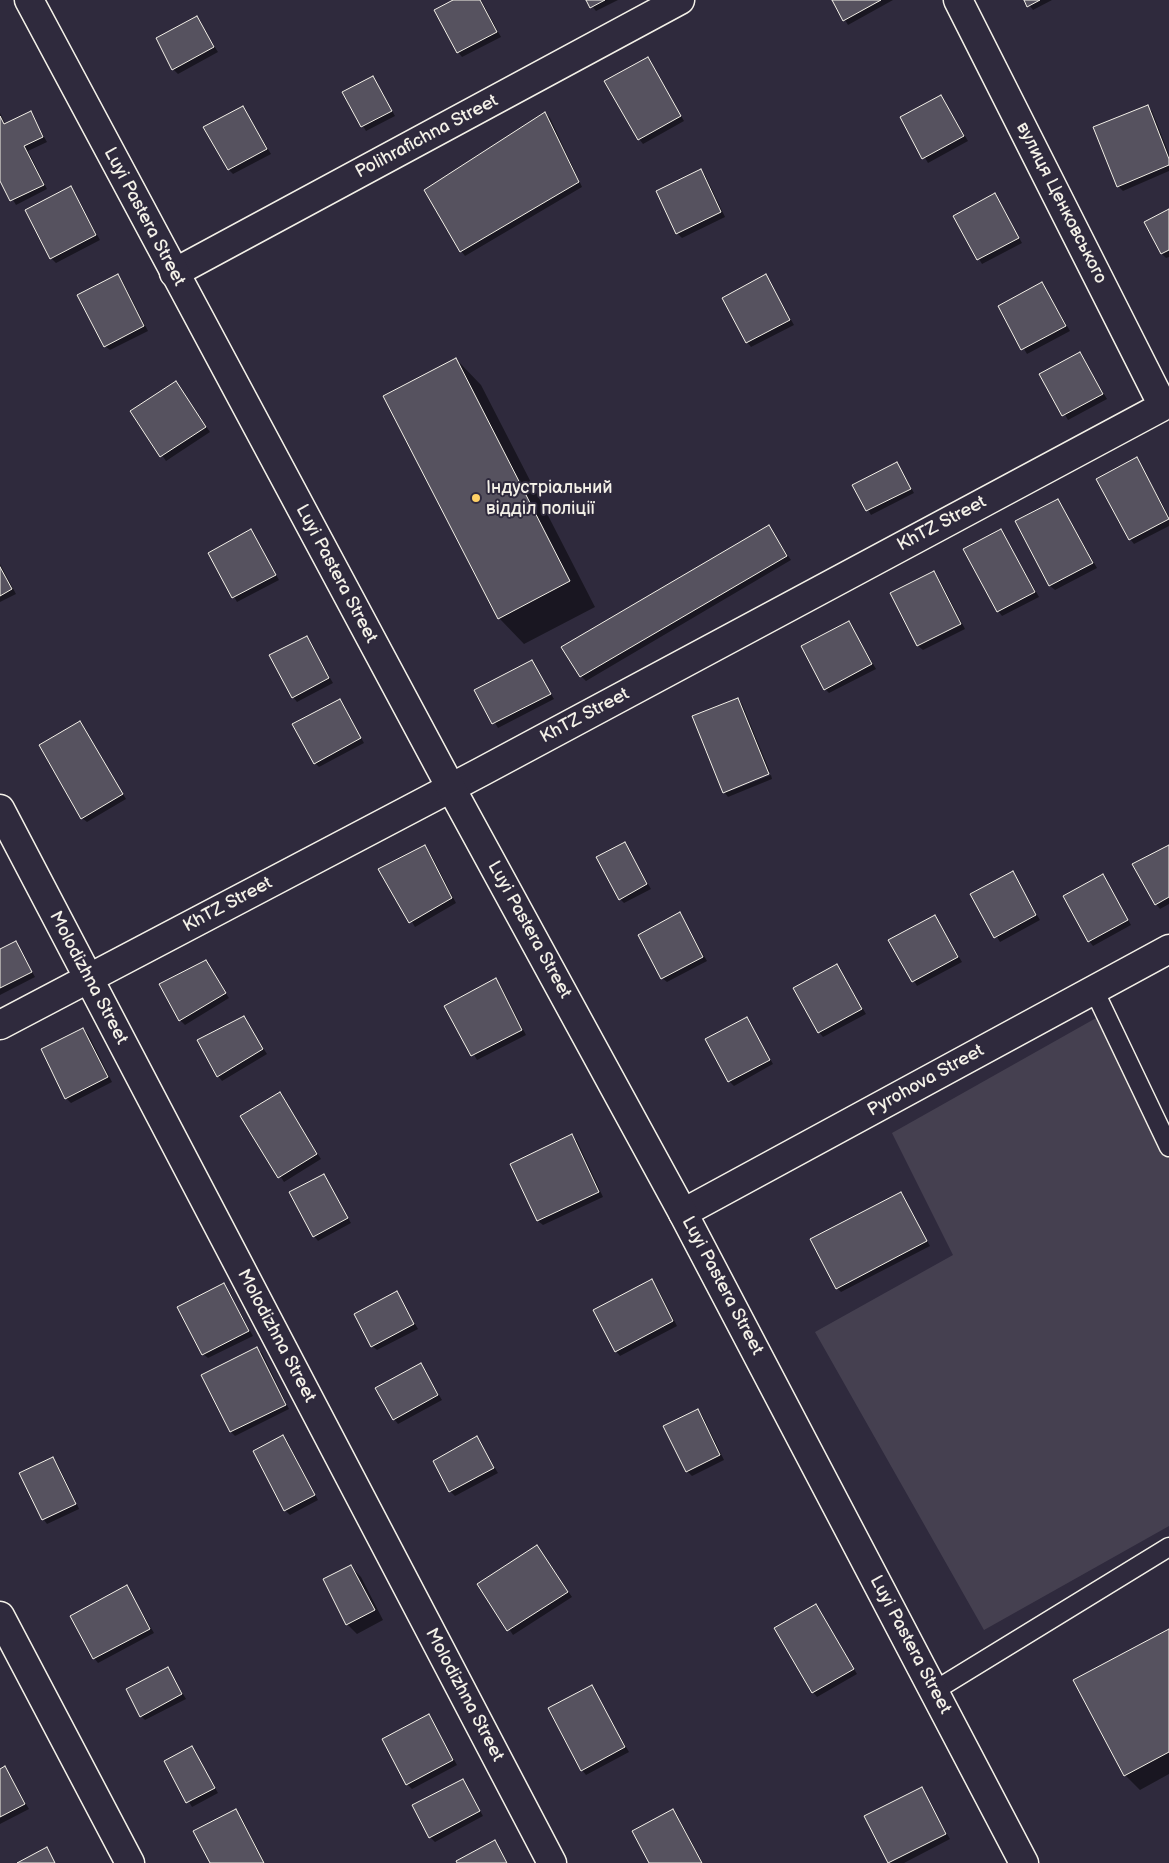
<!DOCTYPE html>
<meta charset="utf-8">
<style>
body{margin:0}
canvas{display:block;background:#2f2a3d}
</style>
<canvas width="1169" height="1863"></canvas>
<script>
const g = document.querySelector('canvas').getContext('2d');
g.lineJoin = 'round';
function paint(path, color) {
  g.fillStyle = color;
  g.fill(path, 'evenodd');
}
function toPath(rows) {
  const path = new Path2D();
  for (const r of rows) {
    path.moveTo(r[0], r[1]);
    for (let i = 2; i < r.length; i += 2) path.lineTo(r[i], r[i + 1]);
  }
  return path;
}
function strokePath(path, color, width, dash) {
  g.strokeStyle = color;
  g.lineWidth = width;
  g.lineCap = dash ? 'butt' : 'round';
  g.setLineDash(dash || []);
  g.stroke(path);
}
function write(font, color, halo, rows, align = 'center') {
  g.font = font + ' "Balsamiq Sans",sans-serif';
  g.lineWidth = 4;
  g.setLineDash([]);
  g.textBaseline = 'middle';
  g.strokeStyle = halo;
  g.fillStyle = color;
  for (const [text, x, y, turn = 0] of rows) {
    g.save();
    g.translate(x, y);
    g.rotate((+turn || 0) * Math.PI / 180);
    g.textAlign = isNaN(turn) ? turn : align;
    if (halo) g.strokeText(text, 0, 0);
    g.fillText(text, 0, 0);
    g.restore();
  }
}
paint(toPath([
 [1105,1013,1169,1147,1169,1526,984,1630,815,1332,953,1255,892,1133]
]), '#454050');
paint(toPath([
 [456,0,481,0,501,37,462,57,458,52],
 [587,0,618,0,596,11],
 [833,0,893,0,848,25],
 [1025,0,1052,0,1033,10],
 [196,18,218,52,178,74,173,69],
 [648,59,684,121,643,144,639,139],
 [373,77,395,116,366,131,343,93],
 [941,96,968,141,928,163,901,118],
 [243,107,271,154,233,174,229,170],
 [1147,107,1152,111,1169,154,1169,171,1123,191,1118,186],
 [30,112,47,142,28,151,47,189,16,205,0,178,0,113,6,125],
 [545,113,550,118,582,187,465,256,461,251],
 [700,171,705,175,725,217,682,238,677,233],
 [71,188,100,240,56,263,51,258],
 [995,195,1022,243,982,264,954,217],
 [1169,210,1169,257,1166,258,1162,254],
 [118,275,122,280,148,331,110,350,105,346],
 [766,276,794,325,751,347,747,342],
 [1042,283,1070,331,1027,354,999,307],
 [1079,353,1107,399,1068,420,1041,374],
 [456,359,481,385,595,607,524,644,499,618],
 [176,383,210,432,166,461,132,412],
 [1137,459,1169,516,1169,526,1134,544,1130,539],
 [897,463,914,493,871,515,854,485],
 [1058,500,1097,568,1055,590,1050,586,1017,522],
 [768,526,791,560,586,681,581,676,563,647],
 [1001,530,1039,597,1002,616,998,611],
 [251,531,279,580,237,602,209,553],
 [0,564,16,594,0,602],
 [934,572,938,577,965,629,923,650,918,646,892,594],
 [849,622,876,669,829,693,825,689],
 [306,637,333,683,297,702,293,697],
 [532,662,554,699,498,728,476,691],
 [738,699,742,704,770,772,724,793,694,717],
 [340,700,364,743,319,767,315,763],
 [79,723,126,799,87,822,82,818],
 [771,775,772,779,728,797,725,793],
 [625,844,651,889,624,903,620,899],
 [424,846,429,851,456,903,415,927,380,869],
 [1169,846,1169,904,1160,909,1156,904],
 [1012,873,1040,920,1000,942,972,895],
 [1103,876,1131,925,1093,946,1089,941],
 [680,914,707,961,667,982,662,978],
 [935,916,962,962,917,986,890,940],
 [15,942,35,977,0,995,0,950],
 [206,962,229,998,185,1025,180,1020],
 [837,966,866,1014,823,1037,819,1032],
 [495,980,500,984,526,1035,477,1060,446,1006],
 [243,1017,267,1054,222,1081,218,1076],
 [747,1018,773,1064,734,1086,729,1081],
 [83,1029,88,1034,112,1082,71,1103,66,1098],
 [279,1094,321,1159,284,1182,242,1117],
 [572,1136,577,1141,603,1197,543,1225,538,1221,511,1165],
 [323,1176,351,1223,318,1241,314,1236],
 [900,1193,930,1246,841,1292,837,1288],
 [652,1281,656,1285,677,1326,620,1356,616,1351],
 [224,1285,253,1336,208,1358,203,1354],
 [397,1293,418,1329,377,1350,372,1346],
 [257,1349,262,1353,289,1409,235,1436,231,1432],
 [421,1365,442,1400,398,1424,394,1419],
 [698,1410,702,1415,724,1460,692,1476,687,1471,665,1426],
 [283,1436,287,1441,318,1500,290,1515,285,1510],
 [477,1438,498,1473,455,1496,450,1491],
 [53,1459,57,1463,76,1502,43,1518],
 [77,1504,79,1509,47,1524,44,1520],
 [537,1546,572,1597,513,1635,479,1584],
 [351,1567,361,1577,383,1620,357,1634,347,1624],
 [127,1587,154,1633,98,1663,94,1658],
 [816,1606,857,1674,817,1697,813,1692],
 [1169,1630,1169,1774,1140,1790,1125,1775],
 [168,1669,186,1699,145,1720,141,1716],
 [591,1686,629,1752,586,1775,582,1770],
 [429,1715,457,1765,412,1789,407,1784],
 [192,1747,218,1793,192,1807,165,1761],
 [5,1768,29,1809,0,1824,0,1770],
 [463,1780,483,1816,435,1842,430,1837],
 [921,1788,950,1839,904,1863,889,1863,866,1817],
 [236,1810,240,1815,265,1863,211,1863],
 [673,1811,677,1815,703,1863,650,1863],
 [495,1842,508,1863,458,1863]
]), '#0007');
const building = toPath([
 [453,0,480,0,497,32,457,53,434,10,453,0],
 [586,0,605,0,590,8,586,0],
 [832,0,881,0,843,21,832,0],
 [1024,0,1040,0,1027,7,1024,0],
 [197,16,214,47,172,70,156,38,197,16],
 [648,57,681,116,638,140,604,81,648,57],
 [373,76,392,111,361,127,342,92,373,76],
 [941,95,964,136,922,159,900,117,941,95],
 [1148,105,1169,159,1169,165,1117,187,1093,127,1148,105],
 [243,106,267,149,228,170,203,127,243,106],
 [31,111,43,137,24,146,44,185,10,201,0,181,0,116,4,124,31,111],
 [545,112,579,182,460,252,424,190,545,112],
 [701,169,721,212,676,234,656,191,701,169],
 [71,186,96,235,50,259,25,210,71,186],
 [995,193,1019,238,977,260,953,216,995,193],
 [1169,209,1169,250,1161,254,1144,222,1169,209],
 [118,274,144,326,104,347,77,295,118,274],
 [766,274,790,320,746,343,722,298,766,274],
 [1042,282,1066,326,1021,350,998,306,1042,282],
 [1080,352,1103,394,1062,416,1039,374,1080,352],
 [456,358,570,581,498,619,383,396,456,358],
 [176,381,206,427,160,457,130,411,176,381],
 [1137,457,1169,519,1129,540,1096,479,1137,457],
 [897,462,911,489,866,511,852,485,897,462],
 [1058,499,1093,563,1049,586,1015,521,1058,499],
 [769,525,787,556,580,677,561,647,769,525],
 [251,529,276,575,232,598,208,553,251,529],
 [1001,529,1035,592,997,612,963,549,1001,529],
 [0,567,12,589,0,596,0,567],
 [934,571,961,624,917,646,890,593,934,571],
 [849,621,872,664,824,690,801,646,849,621],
 [307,636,329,678,292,698,269,655,307,636],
 [532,660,551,694,492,724,474,690,532,660],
 [738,698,769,774,723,793,692,716,738,698],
 [340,699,361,738,314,764,292,724,340,699],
 [80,721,123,794,81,819,39,745,80,721],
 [625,842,647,884,619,900,596,857,625,842],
 [425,845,452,898,409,923,378,869,425,845],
 [1169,845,1169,897,1155,905,1132,864,1169,845],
 [1013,871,1036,915,994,938,970,894,1013,871],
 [1103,874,1128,920,1088,942,1063,896,1103,874],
 [680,912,703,957,661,979,638,935,680,912],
 [935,915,958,957,912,982,888,940,935,915],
 [16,941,32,972,0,988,0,949,16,941],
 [206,960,226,993,179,1021,159,984,206,960],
 [837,964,862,1009,818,1033,793,988,837,964],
 [496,978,522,1030,471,1056,444,1006,496,978],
 [244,1016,263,1049,217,1077,197,1040,244,1016],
 [747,1017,770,1060,728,1082,705,1039,747,1017],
 [83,1028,108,1077,65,1099,41,1049,83,1028],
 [280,1092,317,1154,278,1178,240,1116,280,1092],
 [572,1134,599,1192,537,1221,510,1164,572,1134],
 [324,1174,348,1218,313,1237,289,1192,324,1174],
 [901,1192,927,1241,836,1289,810,1239,901,1192],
 [652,1279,673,1321,615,1352,593,1310,652,1279],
 [224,1283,249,1331,202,1355,177,1307,224,1283],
 [397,1291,414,1324,371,1347,354,1314,397,1291],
 [257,1347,286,1405,230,1432,201,1375,257,1347],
 [421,1363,438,1395,393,1420,375,1388,421,1363],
 [698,1409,720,1455,686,1472,663,1426,698,1409],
 [283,1435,315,1495,284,1511,253,1451,283,1435],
 [477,1436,494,1468,449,1492,433,1461,477,1436],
 [53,1457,76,1504,42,1520,19,1473,53,1457],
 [537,1545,568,1592,507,1631,477,1584,537,1545],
 [351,1565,375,1610,346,1625,323,1579,351,1565],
 [127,1585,150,1629,93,1659,70,1616,127,1585],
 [816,1604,854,1669,812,1693,774,1628,816,1604],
 [1169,1629,1169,1752,1124,1776,1073,1680,1169,1629],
 [168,1667,182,1694,140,1717,126,1689,168,1667],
 [592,1685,625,1747,581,1771,548,1708,592,1685],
 [429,1714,453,1760,406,1785,382,1739,429,1714],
 [192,1746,215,1788,186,1803,164,1761,192,1746],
 [5,1766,25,1804,0,1817,0,1769,5,1766],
 [463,1779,480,1811,429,1838,412,1805,463,1779],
 [922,1787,946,1834,888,1863,864,1816,922,1787],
 [236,1809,264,1863,210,1863,193,1831,236,1809],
 [673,1809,702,1863,649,1863,632,1831,673,1809],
 [495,1840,507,1863,457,1863,456,1861,495,1840],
 [47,1847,55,1863,17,1863,47,1847]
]);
paint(building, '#56525f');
strokePath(building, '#f4f1e8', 1);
const lane = toPath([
 [1094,990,1169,1147],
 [934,1691,1169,1547]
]);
const street = toPath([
 [958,0,1163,406],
 [174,273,680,0],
 [0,809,552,1863],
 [0,1025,481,772,1169,403],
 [683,1213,1169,949],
 [0,1616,130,1863]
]);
const secondary = toPath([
 [29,0,451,788,683,1213,1024,1863]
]);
strokePath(lane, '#f4f1e8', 21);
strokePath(street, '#f4f1e8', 31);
strokePath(secondary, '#f4f1e8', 31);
strokePath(lane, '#2f2a3d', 18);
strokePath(street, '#2f2a3d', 28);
strokePath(secondary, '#2f2a3d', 28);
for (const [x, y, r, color] of [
 [476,498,5,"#ffd166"]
]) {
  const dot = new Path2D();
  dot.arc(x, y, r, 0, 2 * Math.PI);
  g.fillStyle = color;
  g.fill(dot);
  strokePath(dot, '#2f2a3d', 2);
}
write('18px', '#f4f1e8', '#2f2a3d', [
 ["Polihrafichna Street",427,137,-28],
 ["вулиця Ценковського",1061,203,63],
 ["Luyi Pastera Street",144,217,62],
 ["KhTZ Street",942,524,-28],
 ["Luyi Pastera Street",336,574,62],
 ["KhTZ Street",585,716,-28],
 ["KhTZ Street",228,905,-28],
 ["Luyi Pastera Street",529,930,61],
 ["Molodizhna Street",88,978,62],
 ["Pyrohova Street",926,1081,-29],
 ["Luyi Pastera Street",722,1286,62],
 ["Molodizhna Street",276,1336,62],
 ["Luyi Pastera Street",910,1645,62],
 ["Molodizhna Street",464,1695,62]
]);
write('18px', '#f4f1e8', '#2f2a3d', [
 ["Індустріальний",486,488],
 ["відділ поліції",486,509]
], 'left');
</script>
